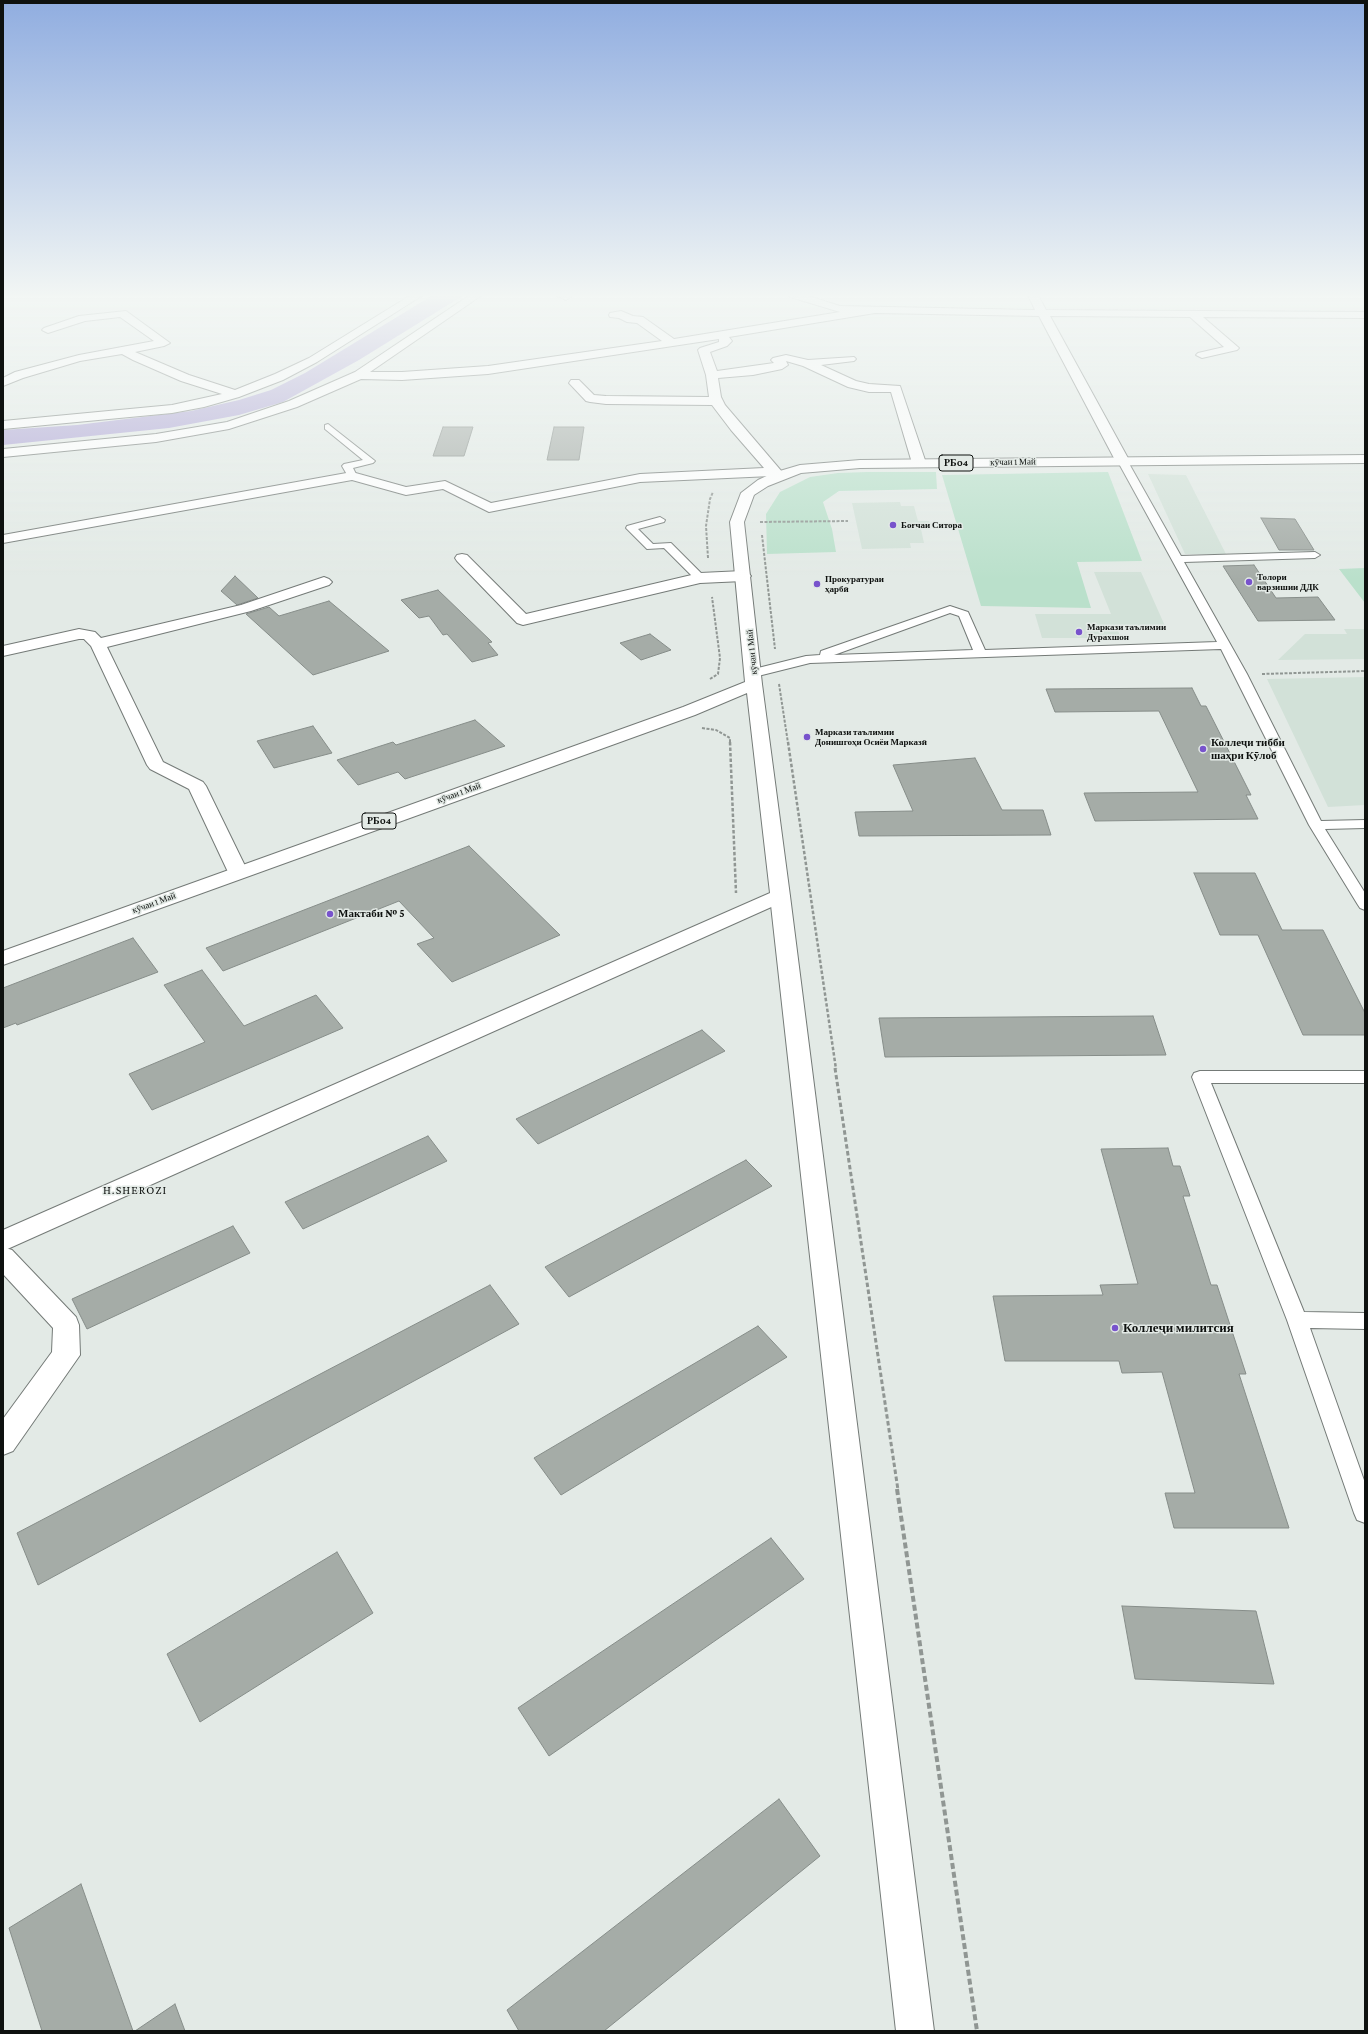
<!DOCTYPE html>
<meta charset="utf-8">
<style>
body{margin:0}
#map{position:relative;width:1368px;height:2034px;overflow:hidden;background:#e3eae6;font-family:"Crimson Pro",serif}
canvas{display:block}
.frame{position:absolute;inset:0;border:4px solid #0e110f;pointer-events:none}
</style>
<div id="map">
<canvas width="1368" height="2034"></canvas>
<div class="frame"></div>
</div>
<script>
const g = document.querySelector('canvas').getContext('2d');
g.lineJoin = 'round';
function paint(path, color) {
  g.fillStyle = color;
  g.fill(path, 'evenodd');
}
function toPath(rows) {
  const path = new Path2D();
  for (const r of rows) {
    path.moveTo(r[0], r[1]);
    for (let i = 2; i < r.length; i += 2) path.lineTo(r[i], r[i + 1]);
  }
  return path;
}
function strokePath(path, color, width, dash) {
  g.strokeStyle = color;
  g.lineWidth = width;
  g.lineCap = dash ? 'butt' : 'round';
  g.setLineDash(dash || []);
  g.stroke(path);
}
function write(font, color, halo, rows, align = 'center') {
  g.font = font + ' "Crimson Pro",serif';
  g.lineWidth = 3;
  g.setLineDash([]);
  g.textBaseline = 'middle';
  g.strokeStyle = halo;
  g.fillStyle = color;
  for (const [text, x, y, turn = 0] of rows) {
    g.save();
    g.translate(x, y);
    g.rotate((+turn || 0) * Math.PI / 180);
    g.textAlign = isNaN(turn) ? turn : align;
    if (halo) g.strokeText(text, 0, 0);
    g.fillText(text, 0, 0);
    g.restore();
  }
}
paint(toPath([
 [1148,474,1186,475,1226,554,1185,554],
 [900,502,901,506,914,506,918,521,929,521,931,529,921,529,924,543,910,543,911,548,862,549,852,503],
 [1094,572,1141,572,1165,626,1116,626,1121,638,1042,638,1035,614,1111,614],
 [1344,629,1365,629,1365,659,1278,660,1305,634,1347,634],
 [1365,677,1365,805,1328,807,1267,679]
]), '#d2e1d8');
paint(toPath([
 [867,472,936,472,937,489,839,491,823,502,832,529,836,552,767,554,766,514,780,492,810,477,838,473],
 [1108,472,1142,561,1077,562,1091,608,981,606,942,475],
 [1365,568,1365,603,1339,569]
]), '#bae0cb');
paint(toPath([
 [433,295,464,295,359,360,283,402,239,415,169,428,3,445,3,430,77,425,191,411,239,400,271,390,305,373]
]), '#aca2d4');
const building = toPath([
 [443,427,473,427,464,456,433,456,443,427],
 [554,427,584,427,579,460,547,460,554,427],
 [1261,518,1295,519,1314,550,1279,550,1261,518],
 [1254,565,1276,598,1318,597,1335,620,1258,621,1223,566,1254,565],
 [235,576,258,598,237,605,221,591,235,576],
 [438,590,492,642,488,643,498,655,472,662,447,634,443,635,429,616,419,618,401,600,438,590],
 [329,601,389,651,313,675,246,614,269,607,279,616,329,601],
 [650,634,671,650,641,660,620,643,650,634],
 [1192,688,1201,706,1206,706,1251,795,1246,795,1258,819,1095,821,1084,793,1198,792,1159,711,1055,712,1046,689,1192,688],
 [475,720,505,746,405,779,398,772,358,785,337,760,393,742,396,745,475,720],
 [313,726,332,753,274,768,257,741,313,726],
 [975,758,1002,810,1043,810,1051,835,859,836,855,812,913,811,893,765,975,758],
 [469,846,560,935,452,982,417,944,434,938,399,901,223,971,206,948,469,846],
 [1194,873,1255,873,1282,930,1323,930,1365,1013,1365,1035,1303,1035,1258,935,1220,935,1194,873],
 [133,938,158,972,17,1025,16,1023,3,1028,3,988,133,938],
 [202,970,244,1026,316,995,343,1028,152,1110,129,1074,205,1042,164,985,202,970],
 [1153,1016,1166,1055,885,1057,879,1018,1153,1016],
 [702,1030,725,1051,538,1144,516,1119,702,1030],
 [428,1136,447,1161,303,1229,285,1202,428,1136],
 [1168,1148,1173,1166,1180,1166,1190,1196,1183,1196,1211,1285,1217,1285,1246,1374,1239,1374,1289,1528,1174,1528,1165,1493,1195,1493,1162,1372,1122,1373,1119,1361,1005,1361,993,1296,1103,1295,1100,1285,1138,1284,1101,1149,1168,1148],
 [746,1160,772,1186,569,1297,545,1267,746,1160],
 [233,1226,250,1253,87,1329,72,1299,233,1226],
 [490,1285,519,1324,38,1585,17,1533,490,1285],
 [758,1326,787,1357,561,1495,534,1458,758,1326],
 [771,1538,804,1579,549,1756,518,1708,771,1538],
 [337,1552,373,1613,200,1722,167,1654,337,1552],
 [1122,1606,1256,1611,1274,1684,1135,1679,1122,1606],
 [779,1799,820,1856,604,2031,519,2031,507,2010,779,1799],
 [81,1884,133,2031,42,2031,9,1928,81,1884],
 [175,2004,185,2031,135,2031,175,2004]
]);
paint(building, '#a5aca7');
strokePath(building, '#868d89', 1);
const lane = toPath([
 [328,424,375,461,373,463,353,468,357,476,355,478,349,478,342,466,344,464,363,460,325,429,325,425,328,424],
 [1122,457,1127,460,1181,556,1315,552,1320,555,1315,558,1184,562,1247,674,1321,821,1365,820,1365,828,1325,829,1365,893,1365,910,1360,908,1358,905,1309,825,1221,649,810,663,754,677,748,673,750,670,806,656,820,655,821,651,950,606,968,612,985,650,1217,642,1117,460,1122,457],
 [950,613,959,616,973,650,834,655,950,613],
 [660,517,665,520,664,522,638,529,653,544,671,543,704,576,705,578,704,580,696,580,664,548,647,549,626,528,627,526,660,517],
 [1200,1071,1365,1071,1365,1083,1211,1083,1304,1312,1365,1313,1365,1329,1310,1328,1365,1483,1365,1523,1357,1520,1354,1513,1287,1320,1192,1077,1194,1073,1200,1071]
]);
const street = toPath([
 [411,295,423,295,317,362,283,380,239,397,204,407,172,413,3,429,3,421,172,405,222,394,181,381,133,360,122,354,80,361,23,378,3,386,3,378,15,372,79,355,154,341,120,317,85,321,48,333,42,330,44,328,79,316,126,311,170,343,164,346,135,352,189,375,235,390,275,374,309,358,411,295],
 [470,295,482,295,370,372,402,372,488,366,662,341,637,323,627,322,619,318,610,317,609,315,610,313,621,311,633,316,643,317,674,339,840,312,790,297,789,295,805,295,840,306,1035,310,1028,295,1038,295,1046,310,1365,312,1365,318,1203,317,1239,348,1237,350,1202,358,1196,355,1198,353,1224,347,1190,317,1050,316,1129,460,1122,464,1115,460,1039,316,875,313,729,337,732,341,727,346,710,352,717,371,774,363,771,360,773,358,786,355,808,360,854,357,856,359,854,361,821,365,856,381,869,384,900,386,926,463,924,466,919,467,912,463,891,392,869,392,848,387,803,366,786,361,788,365,782,369,753,375,718,378,721,397,725,405,783,473,785,476,783,479,778,480,771,476,640,482,489,512,443,489,406,495,352,480,3,543,3,535,352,472,406,487,445,481,491,503,640,474,764,468,731,430,712,405,606,404,590,402,586,401,569,383,571,380,579,380,594,395,606,396,709,397,706,375,698,350,700,348,719,342,719,339,488,374,402,380,361,379,297,407,229,429,156,442,3,457,3,449,156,434,227,422,289,401,355,372,470,295],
 [556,295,570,295,571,297,566,300,556,295],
 [462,554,467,555,526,614,700,573,743,571,748,573,751,576,748,579,743,581,700,583,523,625,517,623,457,561,455,558,457,555,462,554],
 [324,577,329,579,332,582,329,585,251,611,107,647,163,762,203,782,206,786,248,872,245,876,238,878,231,876,228,872,189,789,150,769,147,765,91,646,84,639,79,639,3,656,3,646,79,629,95,632,101,638,241,605,324,577],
 [780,890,787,892,790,896,934,2031,896,2031,770,896,773,892,780,890],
 [3,1247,12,1250,76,1317,79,1325,80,1355,13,1451,3,1455,3,1419,52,1352,53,1328,3,1274,3,1247]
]);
const primary = toPath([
 [1365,455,1365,463,860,468,801,473,768,486,754,495,744,522,762,684,790,896,787,900,3,1251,3,1230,770,893,747,693,695,715,3,965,3,951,683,707,745,682,730,522,741,493,758,480,773,473,800,465,860,460,1365,455]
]);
strokePath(lane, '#747a77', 2);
strokePath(street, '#747a77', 2);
strokePath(primary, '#747a77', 2);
strokePath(toPath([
 [760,522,848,521],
 [762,535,775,649],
 [708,558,706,526,710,499,713,492],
 [1262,674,1365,671],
 [710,679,718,674,720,658,712,597],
 [779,684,788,743],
 [702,728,716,730,730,738,730,743]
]), '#909693', 2, [3, 1.5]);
strokePath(toPath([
 [730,742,736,893],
 [788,742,836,1069]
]), '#909693', 2.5, [3.5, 2]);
strokePath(toPath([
 [835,1068,898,1490]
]), '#909693', 3, [4.5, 2.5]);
strokePath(toPath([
 [897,1489,977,2031]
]), '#909693', 4, [6, 3]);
paint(lane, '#fff');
paint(street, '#fff');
paint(primary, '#fff');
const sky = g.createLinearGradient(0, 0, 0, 580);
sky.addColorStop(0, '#90ade0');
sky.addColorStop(0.51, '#f2f6f4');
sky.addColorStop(1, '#f2f6f400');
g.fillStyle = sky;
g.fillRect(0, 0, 1368, 580);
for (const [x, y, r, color] of [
 [893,525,4,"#7853cc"],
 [1249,582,4,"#7853cc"],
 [817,584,4,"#7853cc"],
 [1079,632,4,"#7853cc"],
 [807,737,4,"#7853cc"],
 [1203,749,4,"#7853cc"],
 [330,914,4,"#7853cc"],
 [1115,1328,4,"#7853cc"]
]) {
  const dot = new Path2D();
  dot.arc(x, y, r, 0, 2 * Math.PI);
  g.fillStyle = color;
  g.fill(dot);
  strokePath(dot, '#e3eae6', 1.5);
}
write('9px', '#0e110f', '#e3eae6', [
 ["кӯчаи 1 Май",1013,462,-1],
 ["кӯчаи 1 Май",752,652,-96],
 ["кӯчаи 1 Май",459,793,-20],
 ["кӯчаи 1 Май",154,903,-20]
]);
write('bold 9px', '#0e110f', '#e3eae6', [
 ["Боғчаи Ситора",901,525],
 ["Толори",1257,577],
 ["варзишии ДДК",1257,587],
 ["Прокуратураи",825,579],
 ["ҳарбӣ",825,589],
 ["Маркази таълимии",1087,627],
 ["Дурахшон",1087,637],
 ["Маркази таълимии",815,732],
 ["Донишгоҳи Осиёи Марказӣ",815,742]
], 'left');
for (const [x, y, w] of [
 [956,463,34],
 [379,821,34]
]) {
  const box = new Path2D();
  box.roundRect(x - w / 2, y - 8, w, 16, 3);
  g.fillStyle = '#e3eae6';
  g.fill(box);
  strokePath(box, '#0e110f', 1);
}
write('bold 10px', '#0e110f', null, [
 ["РБ04",956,463],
 ["РБ04",379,821]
]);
write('bold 11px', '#0e110f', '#e3eae6', [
 ["Коллеҷи тибби",1211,743],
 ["шаҳри Кӯлоб",1211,756],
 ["Мактаби № 5",338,914]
], 'left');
g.letterSpacing = '1px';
write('12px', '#0e110f', '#e3eae6', [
 ["H.SHEROZI",135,1190]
]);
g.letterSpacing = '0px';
write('bold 13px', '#0e110f', '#e3eae6', [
 ["Коллеҷи милитсия",1123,1328]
], 'left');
</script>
